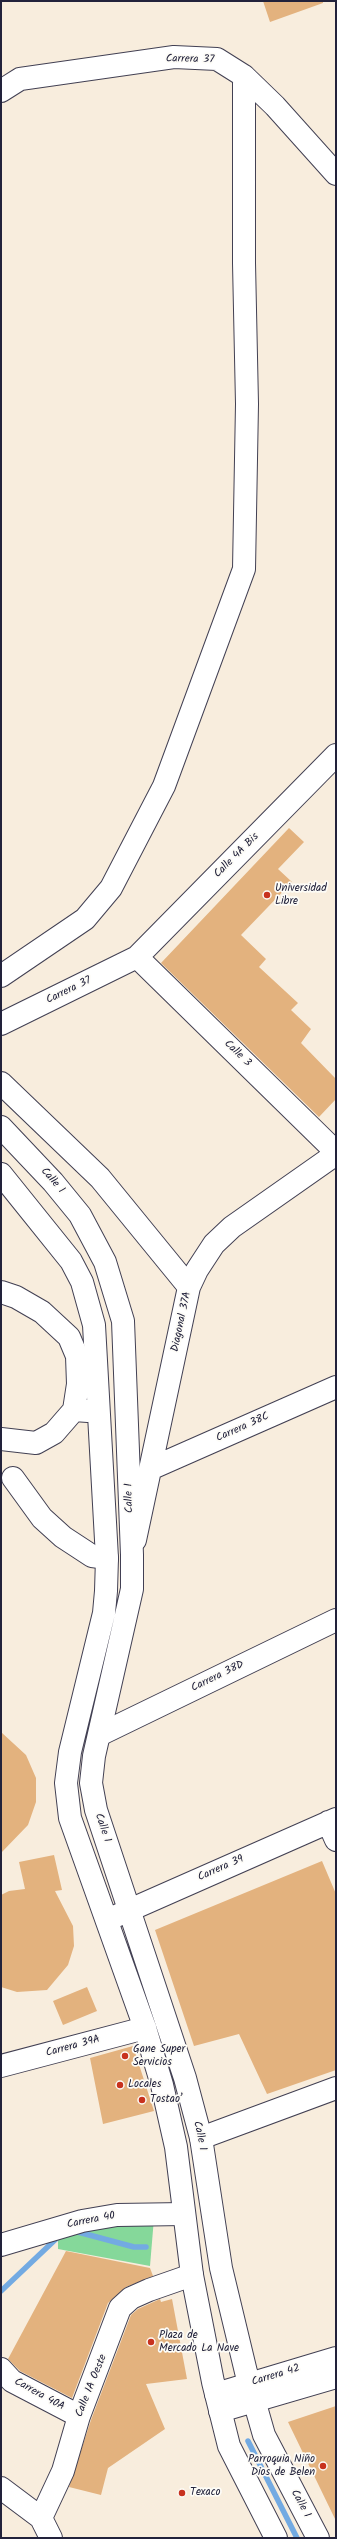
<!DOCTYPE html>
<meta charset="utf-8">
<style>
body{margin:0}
#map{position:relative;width:337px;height:2539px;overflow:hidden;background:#f8eddd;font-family:Kalam,sans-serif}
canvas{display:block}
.frame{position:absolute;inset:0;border:2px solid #22223b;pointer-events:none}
</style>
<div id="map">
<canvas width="337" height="2539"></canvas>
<div class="frame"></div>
</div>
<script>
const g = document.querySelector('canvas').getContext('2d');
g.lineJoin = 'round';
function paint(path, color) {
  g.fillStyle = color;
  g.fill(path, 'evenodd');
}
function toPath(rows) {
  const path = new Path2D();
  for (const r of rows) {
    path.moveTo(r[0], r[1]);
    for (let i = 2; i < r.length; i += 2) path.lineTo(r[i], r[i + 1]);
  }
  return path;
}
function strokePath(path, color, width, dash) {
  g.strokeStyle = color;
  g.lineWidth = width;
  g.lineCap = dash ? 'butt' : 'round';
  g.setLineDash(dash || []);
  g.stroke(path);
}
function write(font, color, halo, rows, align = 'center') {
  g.font = font + ' Kalam,sans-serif';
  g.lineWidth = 3.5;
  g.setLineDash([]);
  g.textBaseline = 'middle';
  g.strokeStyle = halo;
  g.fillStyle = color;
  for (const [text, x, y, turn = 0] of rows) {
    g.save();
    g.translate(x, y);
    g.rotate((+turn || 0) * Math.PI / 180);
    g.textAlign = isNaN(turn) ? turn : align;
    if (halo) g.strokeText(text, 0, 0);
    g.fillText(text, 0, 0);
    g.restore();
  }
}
paint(toPath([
 [154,2218,150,2266,58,2249,58,2230]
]), '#85d89a');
strokePath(toPath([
 [78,2232,134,2247,146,2247],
 [1,2291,57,2238],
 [248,2441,297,2538]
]), '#73aae2', 5.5);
paint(toPath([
 [263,1,323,1,323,3,270,22],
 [289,828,304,842,278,869,292,882,241,935,266,959,259,967,298,1003,291,1010,311,1029,301,1043,336,1079,336,1099,319,1117,161,963],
 [1,1732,26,1755,36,1778,36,1802,28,1825,1,1853],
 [54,1855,62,1890,55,1891,73,1926,74,1946,68,1965,47,1990,17,1992,1,1987,1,1895,9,1891,25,1889,19,1862],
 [322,1861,336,1894,336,2070,267,2094,239,2034,194,2046,155,1930],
 [87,1987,97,2011,63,2025,53,2001],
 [133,2046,154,2111,103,2124,90,2058],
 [66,2251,150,2268,153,2276,126,2287,108,2303,72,2398,20,2371,8,2359],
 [160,2299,161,2302,172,2299,187,2379,146,2384,165,2429,108,2468,101,2495,69,2487,91,2420,131,2315,138,2309],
 [336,2406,336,2521,288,2422]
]), '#e3b27e');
const minor = toPath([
 [1,91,20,79,174,57,217,59,244,76,275,106,336,174],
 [137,957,336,1152],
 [1,976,85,919,111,888,164,786,244,569,247,404,244,263,244,76],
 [1,1024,137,957,336,755],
 [1,1083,100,1178,189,1287],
 [1,1292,16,1297,42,1312,69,1337,77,1356,78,1384,74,1410],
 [1,1439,36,1443,54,1433,74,1410,88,1411],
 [150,1469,336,1387],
 [13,1478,42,1518,63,1537,92,1556,107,1558],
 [135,1540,189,1287,197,1270,214,1244,232,1227,336,1154],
 [101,1734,336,1620],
 [328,1822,336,1840],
 [107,1920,336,1819],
 [1,2066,145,2028],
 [201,2138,336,2088],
 [1,2245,82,2221,117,2215,184,2214],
 [1,2369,12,2381,79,2416],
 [216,2394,336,2358],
 [220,2411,336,2377],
 [1,2488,41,2518,51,2538],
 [41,2518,63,2471,79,2416,120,2308,131,2298,149,2290,192,2275]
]);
const major = toPath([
 [1,1127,53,1182,80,1215,105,1262,123,1321,132,1555,132,1589,94,1756,91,1783,96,1810,185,2078,201,2138,221,2268,246,2372,264,2435,318,2538],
 [1,1174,71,1261,82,1282,94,1325,107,1558,106,1591,104,1613,70,1752,66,1783,70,1818,145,2028,162,2085,176,2147,192,2275,213,2382,229,2446,276,2538]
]);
strokePath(minor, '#424053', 24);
strokePath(major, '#424053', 24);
strokePath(minor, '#fff', 22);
strokePath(major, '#fff', 22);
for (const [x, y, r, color] of [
 [267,895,4,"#c8321e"],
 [125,2056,4,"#c8321e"],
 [120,2085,4,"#c8321e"],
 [142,2100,4,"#c8321e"],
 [151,2342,4,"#c8321e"],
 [323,2466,4,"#c8321e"],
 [182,2493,4,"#c8321e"]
]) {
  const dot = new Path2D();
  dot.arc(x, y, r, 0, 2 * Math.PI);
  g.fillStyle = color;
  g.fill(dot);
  strokePath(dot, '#fdfcf7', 1.5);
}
write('11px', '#22223b', '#fdfcf7', [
 ["Carrera 37",190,60,1],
 ["Calle 4A Bis",237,856,-45],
 ["Carrera 37",69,991,-26],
 ["Calle 3",237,1054,44],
 ["Calle 1",52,1181,49],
 ["Diagonal 37A",182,1322,-78],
 ["Carrera 38C",243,1428,-24],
 ["Calle 1",130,1498,-92],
 ["Carrera 38D",218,1677,-26],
 ["Calle 1",102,1828,71],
 ["Carrera 39",221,1869,-24],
 ["Carrera 39A",73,2047,-15],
 ["Calle 1",199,2136,78],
 ["Carrera 40",91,2221,-11],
 ["Carrera 42",276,2376,-17],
 ["Calle 1A Oeste",92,2386,-68],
 ["Carrera 40A",39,2395,29],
 ["Calle 1",300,2504,62]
]);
write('11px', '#22223b', '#fdfcf7', [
 ["Universidad",275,889],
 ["Libre",275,902],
 ["Gane Super",133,2050],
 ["Servicios",133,2063],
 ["Locales",128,2085],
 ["Tostao’",150,2100],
 ["Plaza de",159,2336],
 ["Mercado La Nave",159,2349],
 ["Parroquia Niño",315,2460,"right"],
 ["Dios de Belen",315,2473,"right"],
 ["Texaco",190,2493]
], 'left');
</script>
